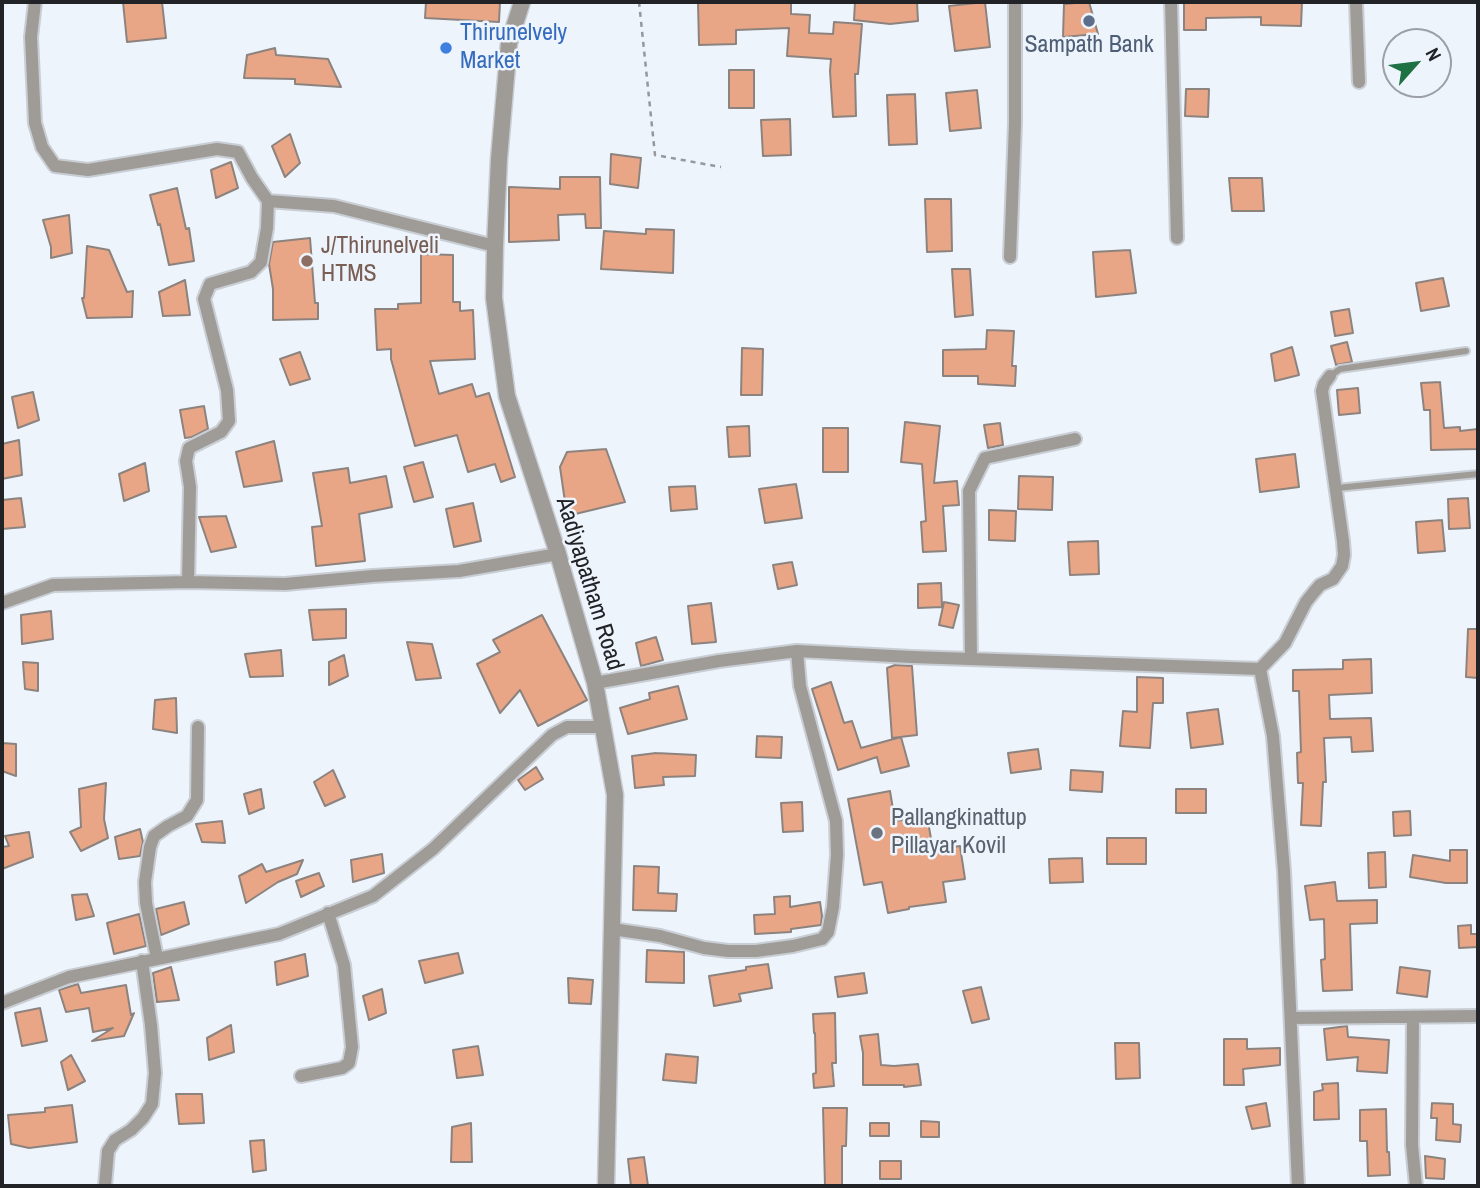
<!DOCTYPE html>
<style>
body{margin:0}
#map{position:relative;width:1480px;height:1188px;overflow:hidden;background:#eef4fc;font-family:"Archivo Narrow",sans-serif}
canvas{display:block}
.frame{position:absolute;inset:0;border:4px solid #212326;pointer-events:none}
.north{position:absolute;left:1382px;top:28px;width:70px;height:70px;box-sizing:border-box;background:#eef4fc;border:2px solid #9ca0a6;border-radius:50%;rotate:62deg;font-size:19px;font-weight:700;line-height:28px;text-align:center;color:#212326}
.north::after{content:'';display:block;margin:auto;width:24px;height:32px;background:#1e7142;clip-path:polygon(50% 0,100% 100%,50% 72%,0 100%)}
</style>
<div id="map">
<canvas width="1480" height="1188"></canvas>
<div class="frame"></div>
<div class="north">N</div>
</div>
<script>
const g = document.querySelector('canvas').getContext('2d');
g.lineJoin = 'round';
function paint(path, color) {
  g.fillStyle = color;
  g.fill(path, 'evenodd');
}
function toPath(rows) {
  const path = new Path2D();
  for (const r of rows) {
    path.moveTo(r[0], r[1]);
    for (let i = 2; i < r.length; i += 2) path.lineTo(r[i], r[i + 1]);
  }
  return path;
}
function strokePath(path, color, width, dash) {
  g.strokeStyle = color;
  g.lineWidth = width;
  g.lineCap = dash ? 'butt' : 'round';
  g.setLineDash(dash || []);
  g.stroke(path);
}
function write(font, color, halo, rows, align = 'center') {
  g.font = font + ' "Archivo Narrow",sans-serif';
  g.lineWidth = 5;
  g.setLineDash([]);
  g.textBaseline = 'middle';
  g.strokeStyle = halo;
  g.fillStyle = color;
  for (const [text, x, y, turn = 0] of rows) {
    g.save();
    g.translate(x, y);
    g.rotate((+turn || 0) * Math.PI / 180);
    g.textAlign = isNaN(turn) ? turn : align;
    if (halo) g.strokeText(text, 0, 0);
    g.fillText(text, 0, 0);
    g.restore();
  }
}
const building = toPath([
 [123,2,162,2,166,38,127,42,123,2],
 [426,2,500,2,499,22,425,18,426,2],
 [698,2,791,2,791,14,810,15,809,33,833,34,834,22,862,24,858,74,855,74,856,116,833,117,830,71,831,59,787,56,789,28,736,30,736,44,699,45,698,2],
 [855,2,917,2,918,21,890,24,854,20,855,2],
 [985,2,990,47,955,51,949,6,985,2],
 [1089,2,1098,34,1063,37,1064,4,1089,2],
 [1184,2,1302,2,1301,26,1261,25,1261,17,1206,18,1206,30,1184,30,1184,2],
 [275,48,276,55,328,59,341,87,295,84,295,79,244,78,247,55,275,48],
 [729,70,754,70,754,108,729,108,729,70],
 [1186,89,1209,89,1208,117,1185,116,1186,89],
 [977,90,981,128,950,131,946,93,977,90],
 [915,94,917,144,889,145,887,95,915,94],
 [790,119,791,155,763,156,761,120,790,119],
 [290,134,300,163,285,177,272,146,290,134],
 [611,154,641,158,638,188,610,184,611,154],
 [231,162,238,188,216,198,211,170,231,162],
 [560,177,600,177,601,228,586,228,585,214,558,215,559,240,509,242,509,187,560,189,560,177],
 [1229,178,1262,178,1264,211,1232,211,1229,178],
 [177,188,186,229,189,228,194,261,169,265,160,224,158,225,150,195,177,188],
 [925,199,951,199,952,251,927,252,925,199],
 [69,215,72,253,51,258,51,247,43,220,69,215],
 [646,229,674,230,673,273,601,269,604,231,646,234,646,229],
 [310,238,315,303,318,303,318,319,273,320,273,289,269,264,273,242,310,238],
 [87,246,109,250,127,292,133,291,132,317,87,318,82,298,84,298,87,246],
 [1130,250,1136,293,1096,297,1093,252,1130,250],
 [421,254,453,255,453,302,460,302,460,311,473,310,475,359,430,361,439,394,472,384,476,397,489,393,515,477,501,482,495,464,468,472,457,435,415,446,391,359,391,349,377,350,375,309,398,309,398,304,421,303,421,254],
 [952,269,970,269,973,315,955,317,952,269],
 [1443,278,1449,306,1421,311,1416,283,1443,278],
 [185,280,190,315,163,316,159,292,185,280],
 [1349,309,1353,333,1335,336,1331,312,1349,309],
 [987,330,1014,331,1012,366,1016,366,1015,386,978,384,978,376,943,376,943,350,986,349,987,330],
 [1347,342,1352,362,1336,365,1331,346,1347,342],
 [1292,347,1299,375,1275,381,1271,354,1292,347],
 [742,348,763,349,762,395,741,395,742,348],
 [300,352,310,379,290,385,280,359,300,352],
 [1440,382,1444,428,1460,427,1460,431,1478,429,1478,449,1431,450,1430,410,1424,410,1421,383,1440,382],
 [1358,388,1360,413,1339,415,1337,390,1358,388],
 [33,392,39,420,18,428,12,397,33,392],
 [204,406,208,429,192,437,185,438,180,410,204,406],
 [905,422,940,426,934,483,957,481,959,505,943,506,946,551,923,552,921,522,926,521,922,464,901,462,905,422],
 [1000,423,1003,445,988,448,984,425,1000,423],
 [749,426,750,456,729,457,727,427,749,426],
 [823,428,848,428,848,472,823,472,823,428],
 [19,440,22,475,2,479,2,444,19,440],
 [274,441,282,481,244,487,236,452,274,441],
 [606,449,625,502,567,516,560,467,567,452,606,449],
 [1295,454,1299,487,1260,492,1256,459,1295,454],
 [423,462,433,497,414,502,404,467,423,462],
 [145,463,149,491,124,501,119,474,145,463],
 [348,468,350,483,386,476,392,507,359,514,365,561,316,566,312,527,322,526,313,473,348,468],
 [1019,476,1053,477,1052,510,1018,509,1019,476],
 [796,484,802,518,765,523,759,489,796,484],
 [695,486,697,509,671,511,669,487,695,486],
 [21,498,25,527,2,529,2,500,21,498],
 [1468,498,1470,528,1449,529,1448,499,1468,498],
 [473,503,481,541,454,547,446,509,473,503],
 [989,510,1016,511,1015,541,989,540,989,510],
 [226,516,236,547,211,552,199,517,226,516],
 [1442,520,1445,551,1418,553,1416,522,1442,520],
 [1098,541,1099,574,1070,575,1068,542,1098,541],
 [792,562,797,585,778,589,773,565,792,562],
 [941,583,942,607,918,608,918,584,941,583],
 [944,602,959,605,953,628,939,625,944,602],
 [711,603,716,642,692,644,688,606,711,603],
 [346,609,346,638,313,640,309,610,346,609],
 [51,611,53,639,22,644,21,615,51,611],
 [542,615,587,700,538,726,520,690,500,713,477,664,500,652,493,640,542,615],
 [1468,629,1478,629,1478,678,1466,677,1468,629],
 [656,637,663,660,641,666,636,643,656,637],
 [407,642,432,644,441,678,416,680,407,642],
 [281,650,283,676,250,677,245,654,281,650],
 [344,655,348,676,329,685,329,662,344,655],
 [1371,659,1372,693,1329,695,1330,719,1371,718,1373,751,1352,752,1351,737,1324,738,1326,782,1323,782,1321,826,1301,825,1303,783,1298,783,1297,753,1301,752,1299,691,1293,691,1293,670,1343,669,1343,660,1371,659],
 [23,662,38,663,38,691,25,689,23,662],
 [895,665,912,666,917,735,892,738,887,668,895,665],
 [1137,677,1163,678,1163,703,1153,703,1150,748,1120,746,1123,711,1137,712,1137,677],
 [831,682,844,723,852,721,861,748,901,737,909,766,881,773,877,757,838,770,812,689,831,682],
 [678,686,687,719,628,734,620,708,650,699,649,693,678,686],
 [176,698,177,733,153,729,155,700,176,698],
 [1218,709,1223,744,1191,748,1187,713,1218,709],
 [757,736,782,737,781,758,756,757,757,736],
 [2,743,16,744,16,776,2,771,2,743],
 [1038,749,1041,769,1011,773,1008,753,1038,749],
 [656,753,696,755,695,776,663,777,664,785,635,788,632,756,656,753],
 [536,767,543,779,525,790,518,780,536,767],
 [333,770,345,797,325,806,314,782,333,770],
 [1071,770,1103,772,1102,792,1070,790,1071,770],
 [106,783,104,819,108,838,81,851,70,832,81,827,79,789,106,783],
 [261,789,264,808,249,814,244,794,261,789],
 [1176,789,1206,789,1206,813,1176,813,1176,789],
 [890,791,895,821,927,816,933,850,960,846,965,879,943,882,946,902,909,907,909,909,888,913,882,882,864,885,848,799,890,791],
 [802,802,803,831,783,832,781,803,802,802],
 [1410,811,1411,835,1394,836,1393,812,1410,811],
 [222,821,225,843,202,842,196,824,222,821],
 [140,829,143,842,140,856,119,859,115,837,140,829],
 [29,832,33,857,2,869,2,847,9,846,5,836,29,832],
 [1107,838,1146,838,1146,864,1107,864,1107,838],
 [1450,850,1467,850,1467,883,1446,883,1410,877,1413,855,1450,861,1450,850],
 [1385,852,1386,887,1369,888,1368,853,1385,852],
 [382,854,384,873,353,882,351,860,382,854],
 [1082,858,1083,882,1050,883,1049,859,1082,858],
 [303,860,297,874,278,882,246,903,239,876,262,864,266,872,303,860],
 [634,866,659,867,658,893,677,894,676,911,633,910,634,866],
 [319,873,324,886,301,897,296,881,319,873],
 [1335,882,1337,901,1377,900,1377,923,1350,924,1352,990,1323,991,1321,960,1325,959,1324,919,1310,920,1305,886,1335,882],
 [87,894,94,916,76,920,72,895,87,894],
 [790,896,790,907,820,902,822,916,821,925,791,929,791,932,755,934,754,915,775,914,774,897,790,896],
 [184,902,189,924,161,935,156,909,184,902],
 [139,914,146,946,114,954,107,923,139,914],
 [1471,925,1471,934,1478,934,1478,947,1459,948,1458,926,1471,925],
 [647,950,684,952,684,983,646,982,647,950],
 [458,953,463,973,425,983,419,961,458,953],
 [305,954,308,976,277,985,275,962,305,954],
 [768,964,772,988,739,994,741,1001,714,1006,709,976,746,970,746,967,768,964],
 [171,967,179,1000,157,1002,153,973,171,967],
 [1400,967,1430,971,1427,997,1397,993,1400,967],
 [864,973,867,993,838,997,835,977,864,973],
 [568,978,593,980,591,1004,569,1003,568,978],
 [78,984,81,993,126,985,131,1015,134,1013,124,1036,92,1041,113,1028,93,1032,89,1008,66,1012,59,990,78,984],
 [981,987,989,1019,972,1023,963,991,981,987],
 [382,989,386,1013,369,1020,363,996,382,989],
 [40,1008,47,1041,22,1046,15,1013,40,1008],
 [835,1013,836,1063,832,1063,834,1086,814,1088,813,1074,816,1073,815,1033,814,1033,813,1014,835,1013],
 [231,1025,234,1052,209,1060,207,1038,231,1025],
 [1347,1026,1348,1037,1389,1040,1387,1073,1357,1071,1358,1057,1327,1060,1324,1029,1347,1026],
 [878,1034,881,1065,894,1066,918,1064,921,1085,904,1087,904,1085,863,1085,863,1053,860,1036,878,1034],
 [1224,1039,1247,1039,1247,1049,1280,1048,1280,1065,1243,1069,1244,1085,1224,1085,1224,1039],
 [1115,1043,1139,1043,1140,1078,1116,1079,1115,1043],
 [478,1046,483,1075,457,1078,453,1050,478,1046],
 [666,1054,698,1057,696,1083,663,1080,666,1054],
 [71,1055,85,1081,68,1090,61,1062,71,1055],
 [1338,1083,1339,1119,1314,1120,1314,1092,1323,1090,1322,1084,1338,1083],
 [176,1094,202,1094,204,1123,179,1124,176,1094],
 [1266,1103,1270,1126,1252,1129,1246,1107,1266,1103],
 [1432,1103,1453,1104,1453,1124,1461,1125,1460,1142,1436,1140,1437,1118,1431,1118,1432,1103],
 [72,1105,77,1142,29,1148,11,1144,8,1115,45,1112,45,1108,72,1105],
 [823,1108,847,1108,846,1146,842,1146,842,1186,825,1186,823,1108],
 [1386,1109,1387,1152,1389,1152,1390,1175,1368,1176,1367,1141,1360,1141,1360,1110,1386,1109],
 [921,1121,939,1122,939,1137,921,1137,921,1121],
 [471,1123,472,1162,451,1162,452,1127,471,1123],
 [870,1123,889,1123,889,1136,870,1136,870,1123],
 [264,1140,266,1170,253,1172,250,1141,264,1140],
 [1425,1156,1445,1159,1444,1179,1426,1178,1425,1156],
 [644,1157,648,1186,631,1186,628,1159,644,1157],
 [880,1161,901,1161,901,1179,880,1179,880,1161]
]);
paint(building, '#e9a687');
strokePath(building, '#8c837f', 2);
const service = toPath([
 [1330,376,1340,369,1466,351],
 [1337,488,1478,474]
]);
const minor = toPath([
 [35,2,31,37,35,123,42,147,55,166,88,170,217,149,238,152,252,178,268,201,334,206,495,246],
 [1171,2,1177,238],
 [1356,2,1359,82],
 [1010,257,1015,124,1015,2],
 [188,582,190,487,186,461,189,448,221,432,229,421,227,390,204,299,210,284,251,272,261,262,267,228,268,201],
 [2,603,53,585,188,582,285,584,373,576,459,571,558,554],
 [971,659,969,491,985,458,1075,439],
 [1260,669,1285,643,1306,602,1314,592,1320,585,1333,579,1342,566,1344,555,1343,541,1322,391,1324,384,1330,376],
 [595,683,719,661,797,651,912,657,1260,669,1273,736,1284,871,1298,1186],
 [612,929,660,936,704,948,728,951,756,951,793,946,822,939,828,932,833,907,837,855,836,821,800,686,797,651],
 [157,958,146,903,145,882,150,847,154,836,168,826,187,816,197,800,198,727],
 [2,1003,69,977,279,934,373,896,433,849,552,735,567,727,603,727],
 [1413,1017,1412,1145,1416,1186],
 [1291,1018,1478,1016],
 [301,1076,342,1068,349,1063,352,1047,344,965,328,913],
 [105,1186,108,1151,115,1140,131,1130,143,1118,152,1104,155,1073,151,1025,142,961]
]);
const tertiary = toPath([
 [522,2,509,43,499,159,495,246,494,298,507,396,558,554,595,683,615,795,606,1186]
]);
strokePath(service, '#c9ced5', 10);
strokePath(minor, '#c9ced5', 16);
strokePath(tertiary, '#c9ced5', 19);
strokePath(toPath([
 [639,2,655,155,721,167]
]), '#94989e', 2.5, [5, 5]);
strokePath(service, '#9f9c98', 6);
strokePath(minor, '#9f9c98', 12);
strokePath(tertiary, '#9f9c98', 16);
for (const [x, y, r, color] of [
 [1089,21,7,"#5c6f8a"],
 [446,48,7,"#3f7fe0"],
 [307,261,7,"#8d6e63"],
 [877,833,7,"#6b7280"]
]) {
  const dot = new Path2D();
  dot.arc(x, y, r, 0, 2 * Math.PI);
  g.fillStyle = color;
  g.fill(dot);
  strokePath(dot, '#eef4fc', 2.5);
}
write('24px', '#366cbe', '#eef4fc', [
 ["Thirunelvely",460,34],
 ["Market",460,62]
], 'left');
write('24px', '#4e5e75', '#eef4fc', [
 ["Sampath Bank",1089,46]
]);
write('24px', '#785e54', '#eef4fc', [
 ["J/Thirunelveli",321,247],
 ["HTMS",321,275]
], 'left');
write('24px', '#212326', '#eef4fc', [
 ["Aadiyapatham Road",589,584,73]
]);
write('24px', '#5b616d', '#eef4fc', [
 ["Pallangkinattup",891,819],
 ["Pillayar Kovil",891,847]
], 'left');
</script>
